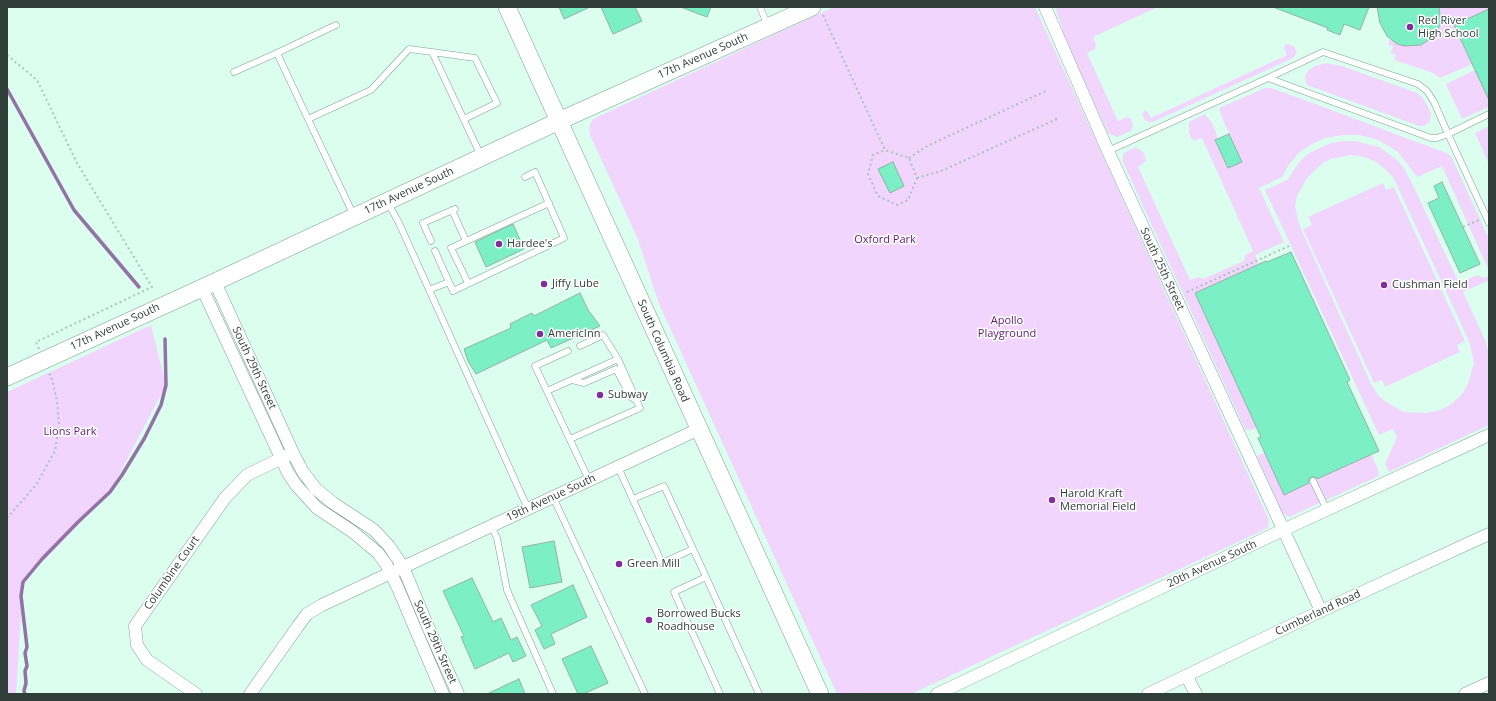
<!DOCTYPE html>
<style>
body{margin:0}
#map{position:relative;width:1496px;height:701px;overflow:hidden;background:#dbfeef;font-family:"Open Sans",sans-serif}
canvas{display:block}
.frame{position:absolute;inset:0;border:8px solid #303e39;pointer-events:none}
</style>
<div id="map">
<canvas width="1496" height="701"></canvas>
<div class="frame"></div>
</div>
<script>
const g = document.querySelector('canvas').getContext('2d');
g.lineJoin = 'round';
function paint(path, color) {
  g.fillStyle = color;
  g.fill(path, 'evenodd');
}
function toPath(rows) {
  const path = new Path2D();
  for (const r of rows) {
    path.moveTo(r[0], r[1]);
    for (let i = 2; i < r.length; i += 2) path.lineTo(r[i], r[i + 1]);
  }
  return path;
}
function strokePath(path, color, width, dash) {
  g.strokeStyle = color;
  g.lineWidth = width;
  g.lineCap = dash ? 'butt' : 'round';
  g.setLineDash(dash || []);
  g.stroke(path);
}
function write(font, color, halo, rows, align = 'center') {
  g.font = font + ' "Open Sans",sans-serif';
  g.lineWidth = 3;
  g.setLineDash([]);
  g.textBaseline = 'middle';
  g.strokeStyle = halo;
  g.fillStyle = color;
  for (const [text, x, y, turn = 0] of rows) {
    g.save();
    g.translate(x, y);
    g.rotate((+turn || 0) * Math.PI / 180);
    g.textAlign = isNaN(turn) ? turn : align;
    if (halo) g.strokeText(text, 0, 0);
    g.fillText(text, 0, 0);
    g.restore();
  }
}
paint(toPath([
 [834,7,1035,7,1269,520,1268,528,911,694,837,694,659,304,637,237,590,135,589,129,590,124,593,119],
 [1055,7,1158,7,1093,37,1096,45,1095,49,1087,53,1118,121,1127,117,1130,118,1133,125,1131,131,1117,137,1108,133,1068,46],
 [1439,7,1489,7,1489,9,1454,25,1472,64,1440,78,1433,73,1394,60,1396,55,1391,53,1393,46,1388,45,1390,39,1397,44,1413,46,1421,45,1430,39,1436,33,1440,26,1441,18],
 [1287,44,1294,46,1296,51,1297,53,1293,58,1153,122,1148,122,1145,120,1142,114,1145,110,1147,111,1151,118,1287,55,1284,48,1285,45],
 [1326,63,1342,66,1417,93,1422,97,1427,105,1431,113,1430,122,1424,126,1419,126,1307,85,1305,79,1306,74,1309,70,1315,66],
 [1475,70,1489,86,1489,107,1462,119,1446,84],
 [1265,88,1271,88,1302,99,1449,154,1452,158,1489,239,1489,271,1442,166,1417,177,1398,152,1378,140,1359,135,1343,135,1325,138,1312,144,1300,152,1290,163,1282,177,1259,188,1284,242,1255,255,1259,264,1195,293,1255,423,1259,427,1250,430,1245,429,1122,160,1124,153,1135,147,1144,153,1146,161,1138,167,1190,280,1199,277,1203,279,1244,261,1245,255,1253,251,1202,138,1193,141,1189,133,1189,122,1205,114,1212,123,1218,138,1215,140,1228,168,1242,161,1223,120,1219,108],
 [1489,126,1489,164,1475,133],
 [1343,141,1355,141,1379,147,1397,160,1404,168,1411,181,1459,283,1477,275,1484,278,1488,276,1489,278,1489,284,1487,281,1463,292,1486,342,1487,349,1489,349,1489,425,1389,472,1385,464,1397,437,1393,429,1379,435,1265,190,1287,180,1296,167,1302,159,1311,152,1331,143],
 [1351,155,1364,157,1376,162,1385,169,1393,177,1469,341,1474,363,1468,384,1462,394,1454,402,1445,408,1436,411,1425,413,1404,412,1386,402,1378,395,1371,384,1300,227,1295,206,1297,196,1307,178,1323,163,1331,159],
 [1383,183,1386,190,1394,187,1465,341,1457,345,1460,352,1385,387,1382,380,1374,383,1303,229,1312,225,1308,217],
 [151,325,166,385,110,492,23,582,16,694,7,694,7,392],
 [1265,452,1285,495,1371,454,1378,469,1379,476,1289,517,1283,513,1257,456]
]), '#f2d5fd');
strokePath(toPath([
 [7,89,74,210,139,287],
 [25,694,24,691,26,683,25,671,27,666,25,653,27,647,21,596,23,582,42,559,78,522,110,492,122,475,144,439,161,405,166,385,165,339]
]), '#9372a5', 3.5);
const building = toPath([
 [559,7,590,7,564,19,559,7],
 [601,7,635,7,642,21,613,34,601,7],
 [683,7,711,7,707,17,683,8,683,7],
 [1273,7,1369,7,1360,30,1344,24,1340,35,1327,30,1328,28,1273,7],
 [1377,7,1439,7,1441,23,1436,33,1430,39,1421,45,1405,46,1397,44,1387,36,1380,23,1377,7],
 [1489,9,1489,100,1454,25,1489,9],
 [1229,134,1242,162,1228,168,1215,140,1229,134],
 [893,162,904,186,890,193,878,169,893,162],
 [1442,182,1480,264,1460,273,1428,203,1439,198,1434,186,1442,182],
 [513,224,524,249,486,267,475,242,513,224],
 [1291,252,1350,380,1347,382,1379,451,1317,479,1315,477,1311,477,1309,479,1309,483,1284,495,1258,438,1261,437,1195,293,1266,261,1267,262,1291,252],
 [580,293,588,310,600,326,551,348,547,340,476,374,468,361,464,349,511,328,510,324,532,313,534,316,580,293],
 [554,541,562,582,530,588,522,547,554,541],
 [472,578,493,622,501,618,511,640,517,637,526,656,513,662,509,653,475,669,461,637,464,636,443,591,472,578],
 [573,585,587,617,551,634,555,644,544,649,535,630,542,626,531,605,573,585],
 [591,646,608,683,583,694,578,694,562,659,591,646],
 [519,679,525,694,487,694,508,684,519,679]
]);
paint(building, '#7defc7');
strokePath(building, '#90b2a4', 1);
const lane = toPath([
 [760,7,768,26],
 [336,25,277,53,308,119,371,90,409,49,432,52],
 [234,72,277,53],
 [1268,78,1323,52,1418,84,1427,91,1434,102,1448,134,1489,114],
 [308,119,354,216],
 [464,119,497,103,475,58,432,52,481,156],
 [1108,151,1268,78,1431,138,1437,138,1448,134,1489,223],
 [388,203,399,223,528,509],
 [452,210,466,241],
 [431,241,423,223,455,209],
 [435,251,453,291,564,238,535,172,525,177],
 [468,283,451,248,549,203],
 [429,290,449,282],
 [580,346,603,335,618,359],
 [568,351,535,366,589,480],
 [572,380,584,383,616,369,631,397,637,401],
 [547,391,618,359,640,408,570,439],
 [618,467,662,563,693,549],
 [1313,481,1327,510],
 [553,497,645,694],
 [633,499,664,486,706,577],
 [491,526,497,538,507,590,553,694],
 [720,694,674,592,706,577,759,694]
]);
const street = toPath([
 [1045,7,1108,151,1321,611],
 [215,282,293,453,303,472,316,489,333,503,374,530,389,546,403,567,429,629,458,694],
 [202,288,288,473,296,485,317,508,353,532,378,553,386,564,397,586,443,694],
 [1187,677,1196,694],
 [196,694,147,660,137,645,135,626,225,498,247,475,288,455],
 [250,694,298,626,307,614,322,605,699,429],
 [937,694,1283,530,1489,435],
 [1148,694,1321,611,1489,534],
 [1465,694,1489,683]
]);
const secondary = toPath([
 [507,7,820,694],
 [7,377,202,288,559,121,812,7]
]);
strokePath(lane, '#7fa092', 7);
strokePath(street, '#7fa092', 13);
strokePath(secondary, '#7fa092', 18);
strokePath(toPath([
 [823,15,885,150,909,158,917,178,908,200,897,205,878,196,868,174,873,155,885,150],
 [7,55,37,80,77,163,152,287,36,342,39,349],
 [909,158,927,146,1046,91],
 [917,178,941,171,1059,118],
 [1463,227,1479,220],
 [1187,292,1289,246],
 [7,518,36,485,55,451,59,424,57,401,52,379,49,373]
]), '#a8c4b8', 2, [2, 3]);
strokePath(lane, '#fff', 6);
strokePath(street, '#fff', 12);
strokePath(secondary, '#fff', 17);
for (const [x, y, r, color] of [
 [1410,27,4,"#812e9d"],
 [499,244,4,"#812e9d"],
 [544,284,4,"#812e9d"],
 [1384,285,4,"#812e9d"],
 [540,334,4,"#812e9d"],
 [600,395,4,"#812e9d"],
 [1052,500,4,"#812e9d"],
 [619,564,4,"#812e9d"],
 [649,620,4,"#812e9d"]
]) {
  const dot = new Path2D();
  dot.arc(x, y, r, 0, 2 * Math.PI);
  g.fillStyle = color;
  g.fill(dot);
  strokePath(dot, '#fff', 1.5);
}
write('11px', '#303e39', '#fff', [
 ["Red River",1418,21],
 ["High School",1418,34],
 ["Hardee's",507,244],
 ["Jiffy Lube",552,284],
 ["Cushman Field",1392,285],
 ["AmericInn",548,334],
 ["Subway",608,395],
 ["Harold Kraft",1060,494],
 ["Memorial Field",1060,507],
 ["Green Mill",627,564],
 ["Borrowed Bucks",657,614],
 ["Roadhouse",657,627]
], 'left');
write('11px', '#303e39', '#fff', [
 ["17th Avenue South",703,56,-24],
 ["17th Avenue South",409,191,-25],
 ["South 25th Street",1162,269,65],
 ["17th Avenue South",115,327,-25],
 ["South Columbia Road",663,351,66],
 ["South 29th Street",254,368,65],
 ["19th Avenue South",551,498,-25],
 ["20th Avenue South",1212,564,-25],
 ["Columbine Court",172,573,-55],
 ["Cumberland Road",1318,613,-25],
 ["South 29th Street",435,642,66]
]);
write('11px', '#5d1a73', '#fff', [
 ["Oxford Park",885,240],
 ["Apollo",1007,321],
 ["Playground",1007,334],
 ["Lions Park",70,432]
]);
</script>
